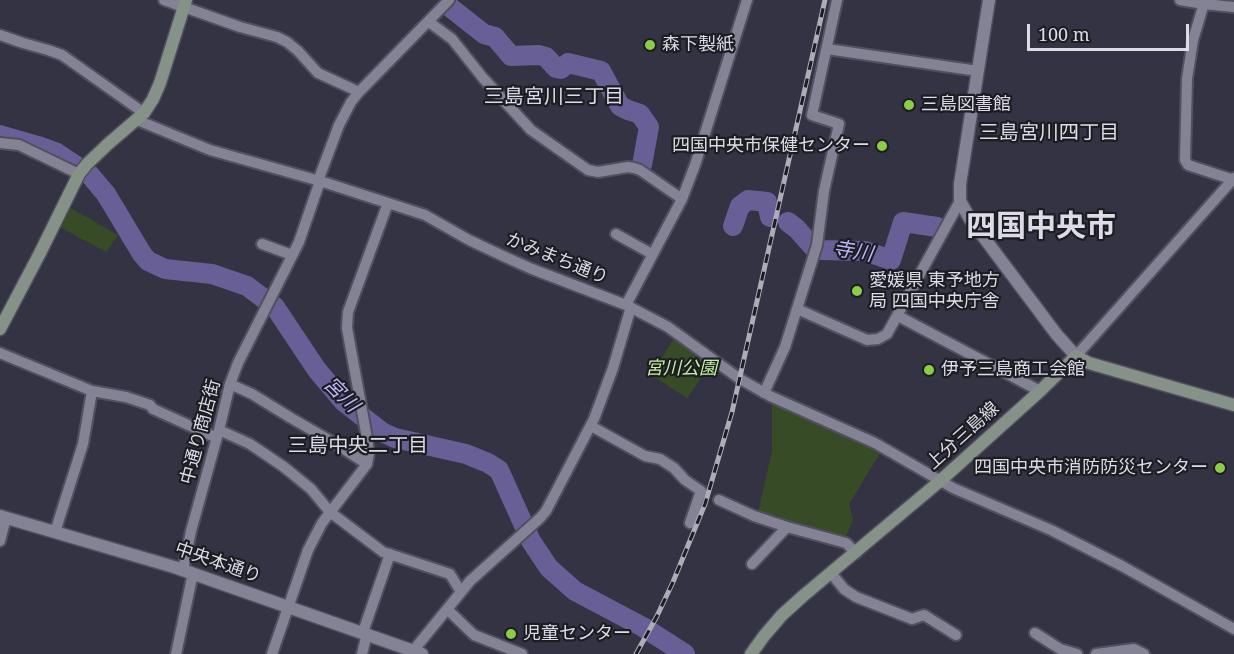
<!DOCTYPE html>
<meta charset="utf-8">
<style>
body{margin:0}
#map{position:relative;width:1234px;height:654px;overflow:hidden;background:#343343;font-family:"Noto Serif",serif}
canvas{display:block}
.scale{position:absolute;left:1027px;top:24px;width:162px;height:27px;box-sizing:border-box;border:3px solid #dcdbe6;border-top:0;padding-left:8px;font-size:18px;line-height:21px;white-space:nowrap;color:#dcdbe6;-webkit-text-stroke:4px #1c1c23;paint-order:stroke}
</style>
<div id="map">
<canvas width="1234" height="654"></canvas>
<div class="scale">100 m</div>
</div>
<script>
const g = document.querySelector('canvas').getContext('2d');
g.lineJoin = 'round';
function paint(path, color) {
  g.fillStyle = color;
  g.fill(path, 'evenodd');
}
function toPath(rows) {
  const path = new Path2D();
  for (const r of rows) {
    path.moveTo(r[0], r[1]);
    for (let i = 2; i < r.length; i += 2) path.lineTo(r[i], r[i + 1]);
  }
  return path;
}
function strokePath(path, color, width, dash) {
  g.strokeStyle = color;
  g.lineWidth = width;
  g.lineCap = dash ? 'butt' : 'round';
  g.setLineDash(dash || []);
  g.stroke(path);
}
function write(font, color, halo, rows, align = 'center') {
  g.font = font + ' "Noto Serif","Noto Sans JP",serif';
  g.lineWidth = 4.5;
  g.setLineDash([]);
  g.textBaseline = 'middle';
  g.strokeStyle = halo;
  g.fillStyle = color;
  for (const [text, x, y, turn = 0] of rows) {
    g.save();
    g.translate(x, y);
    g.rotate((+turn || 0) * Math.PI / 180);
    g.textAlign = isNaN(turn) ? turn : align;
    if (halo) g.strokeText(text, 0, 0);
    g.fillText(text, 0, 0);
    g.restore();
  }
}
paint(toPath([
 [67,206,118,235,106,252,58,226],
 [674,338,710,365,687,398,651,375],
 [772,402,882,450,849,504,853,520,845,539,758,512,772,451]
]), '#374b26');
strokePath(toPath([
 [451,8,484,34,495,37,511,56,539,55,546,57,556,68,561,69,568,63,601,71,620,106,628,110,640,114,649,127,642,165],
 [0,135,38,146,57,153,90,175,106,194,142,254,148,261,165,269,212,274,247,286,275,307,317,370,344,402,382,432,395,438,466,454,488,463,499,470,531,541,549,568,575,591,643,627,685,654],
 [788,222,797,229,812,246,821,250,865,251,891,260,903,222,937,227],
 [733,226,740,206,748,200,767,202,770,217]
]), '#675f96', 20);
const minor = toPath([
 [164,0,240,27,277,37,287,42,298,51,318,73,359,92],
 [1180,0,1204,4,1234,7],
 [1205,0,1193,40,1187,79,1185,160,1188,165,1234,180],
 [429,22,452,39,483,78,531,130,588,170,598,172,628,167,634,168,640,170,682,199],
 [0,35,23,43,48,50,62,55,144,113],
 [827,49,978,71],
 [137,120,210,150,320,181,425,215,469,240,503,256,532,269,626,305,668,327,740,379,770,396,875,443,953,488,1051,530,1122,566,1234,629],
 [0,143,19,145,79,174],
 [318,181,339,125,351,102,359,92,449,0],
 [616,234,652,254],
 [262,244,292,255],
 [626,305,682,199,695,165,747,0],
 [797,309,867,340,878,339,887,334,960,201],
 [898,316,1040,391],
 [0,353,92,391],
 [1076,356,1234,178],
 [230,384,252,394,291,418,336,444,367,464],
 [764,393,785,347,817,245,824,191,839,124,812,115,837,0],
 [591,426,645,456,660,459,674,468,685,480,701,491,690,523],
 [219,430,250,444,284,467,311,489,330,512,383,552,450,574,461,592],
 [719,500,754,516,787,527,846,543,856,553],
 [55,532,83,444,92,391,126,397,150,405,153,409,217,438],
 [0,541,6,518],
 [752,564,787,527],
 [183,570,191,531,219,430,230,384,238,363,299,242,320,181],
 [831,573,844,589,856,597,912,619,924,615,956,635],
 [447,609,474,635,522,654],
 [363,632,390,554],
 [1035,633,1060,649,1077,654],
 [413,651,470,581,540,518,546,511,594,419,613,368,631,307],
 [176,654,193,573],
 [272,654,308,550,322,523,367,464,369,453,367,438,347,328,348,312,388,203],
 [362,654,367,634],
 [1096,654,1134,649,1144,654]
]);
const tertiary = toPath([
 [989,0,960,184,960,201,970,219,1057,335,1076,356],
 [0,516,174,567,422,654]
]);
const secondary = toPath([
 [0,329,40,253,79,174,87,164,108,144,144,113,153,99,160,83,186,0],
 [751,654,764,636,782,615,803,596,940,481,1040,391,1076,356,1089,363,1234,405]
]);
strokePath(minor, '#52505e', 14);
strokePath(tertiary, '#52505e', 15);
strokePath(secondary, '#52505e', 15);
strokePath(minor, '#848295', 10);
strokePath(tertiary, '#848295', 12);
strokePath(secondary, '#869288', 12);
const rail = toPath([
 [636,654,657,616,673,582,705,504,732,412,825,0]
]);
strokePath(rail, '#adacb8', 5);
strokePath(rail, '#1c1c23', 3, [9]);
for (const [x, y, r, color] of [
 [650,45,6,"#8ace47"],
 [909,105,6,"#8ace47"],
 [882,146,6,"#8ace47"],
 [857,291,6,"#8ace47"],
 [929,370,6,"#8ace47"],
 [1220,468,6,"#8ace47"],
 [511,634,6,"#8ace47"]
]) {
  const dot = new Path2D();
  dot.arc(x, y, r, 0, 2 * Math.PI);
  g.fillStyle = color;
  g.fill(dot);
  strokePath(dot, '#1c1c23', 2);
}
write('18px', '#dcdbe6', '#1c1c23', [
 ["森下製紙",662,45],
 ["三島図書館",921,105],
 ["四国中央市保健センター",870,146,"right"],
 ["愛媛県 東予地方",869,281],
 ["局 四国中央庁舎",869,302],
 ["伊予三島商工会館",941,370],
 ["四国中央市消防防災センター",1208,468,"right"],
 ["児童センター",523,634]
], 'left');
write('18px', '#dcdbe6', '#1c1c23', [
 ["かみまち通り",557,259,22],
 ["中通り商店街",201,432,-75],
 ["上分三島線",963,436,-42],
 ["中央本通り",218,563,19]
]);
write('italic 18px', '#c2f09f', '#1c1c23', [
 ["宮川公園",681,369]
]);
write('20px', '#dcdbe6', '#1c1c23', [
 ["三島宮川三丁目",554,97],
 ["三島宮川四丁目",1049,133],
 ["三島中央二丁目",358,446]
]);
write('italic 20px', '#beb6f9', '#1c1c23', [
 ["寺川",853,252,9],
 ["宮川",341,395,45]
]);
write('bold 30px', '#dcdbe6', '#1c1c23', [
 ["四国中央市",1041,227]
]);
</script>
